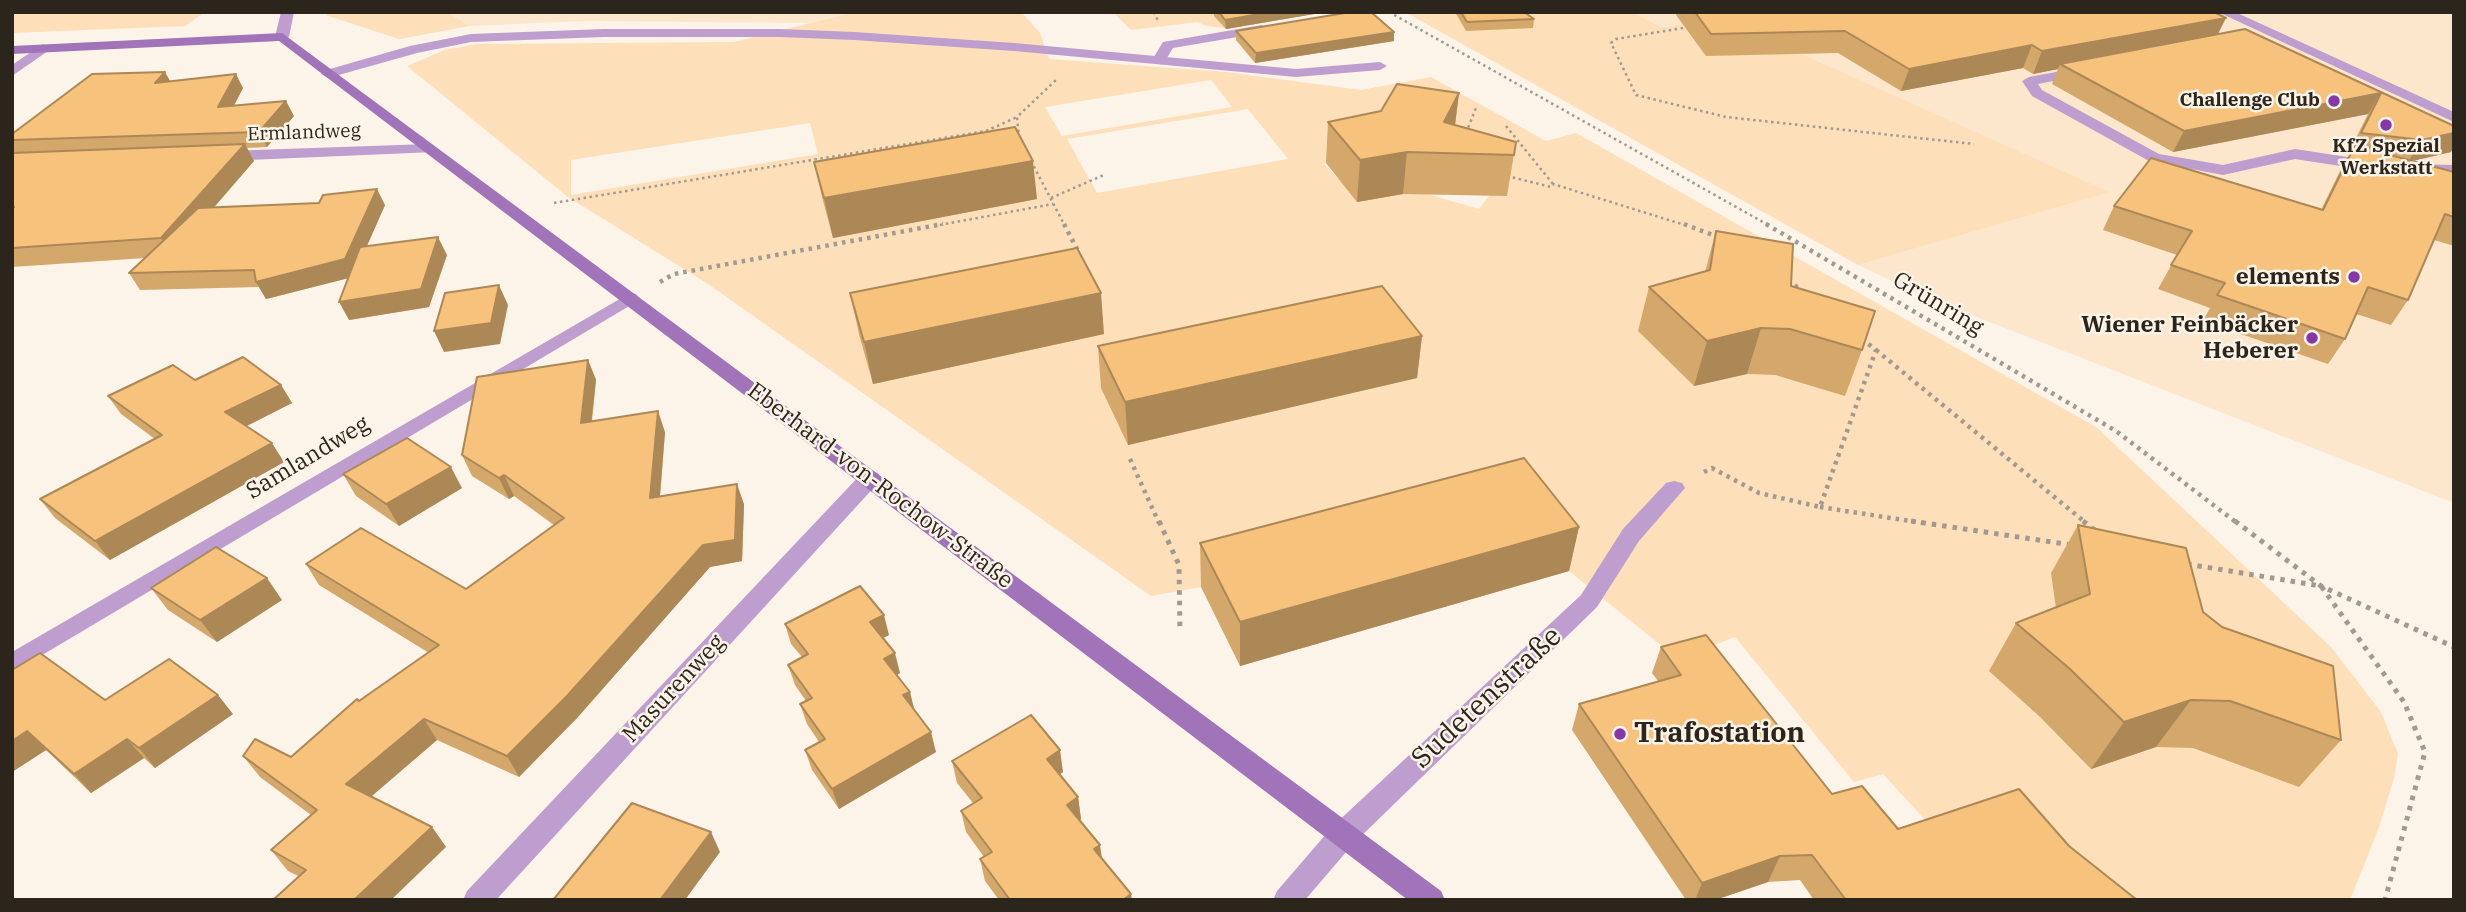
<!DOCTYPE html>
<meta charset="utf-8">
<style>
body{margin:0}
#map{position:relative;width:2466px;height:912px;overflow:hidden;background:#fcf3e9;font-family:"IBM Plex Serif",serif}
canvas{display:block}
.frame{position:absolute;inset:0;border:14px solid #2c251b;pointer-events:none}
</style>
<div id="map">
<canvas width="2466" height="912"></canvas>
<div class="frame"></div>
</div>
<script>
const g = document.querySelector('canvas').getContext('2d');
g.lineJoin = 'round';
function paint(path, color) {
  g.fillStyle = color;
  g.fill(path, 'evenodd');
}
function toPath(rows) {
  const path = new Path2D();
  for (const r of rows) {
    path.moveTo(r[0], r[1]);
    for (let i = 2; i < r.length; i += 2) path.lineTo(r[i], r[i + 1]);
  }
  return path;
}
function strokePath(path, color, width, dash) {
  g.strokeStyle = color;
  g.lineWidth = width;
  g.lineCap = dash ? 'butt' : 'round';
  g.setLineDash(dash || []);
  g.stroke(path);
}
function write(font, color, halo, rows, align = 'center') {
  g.font = font + ' "IBM Plex Serif",serif';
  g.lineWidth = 5;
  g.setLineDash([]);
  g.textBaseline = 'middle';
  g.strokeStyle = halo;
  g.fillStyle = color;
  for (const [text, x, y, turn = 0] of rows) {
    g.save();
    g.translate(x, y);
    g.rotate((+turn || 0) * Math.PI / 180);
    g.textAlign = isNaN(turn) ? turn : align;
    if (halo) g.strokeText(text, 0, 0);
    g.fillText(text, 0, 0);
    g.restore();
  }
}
paint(toPath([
 [327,12,854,12,808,23,588,21,469,26,399,39,326,15],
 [1632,12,2454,12,2454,503,1928,298,1858,265,2107,192,1725,19,1662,27]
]), '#fce7cd');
paint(toPath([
 [12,12,205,12,185,26,12,33],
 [327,12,446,12,469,26,399,39,326,15],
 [854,12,1021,12,1040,33,1049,59,1226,72,1361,90,1431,77,1546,141,1576,133,2096,427,2331,647,2381,712,2398,754,2394,778,2379,827,2350,900,2086,900,1940,836,1883,774,1854,782,1735,637,1678,659,1569,571,1201,587,1151,596,708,284,568,197,407,66,445,50,476,44,734,42],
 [1211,80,1232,107,1062,136,1045,107],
 [1248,109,1288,159,1097,193,1067,139],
 [810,123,818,154,571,195,571,160],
 [1369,154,1501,181,1479,209,1427,194,1341,182,1324,164],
 [1037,199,834,238,823,201],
 [1639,331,1845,395,1775,375,1747,374,1694,386],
 [2059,629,2091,769,2040,717,1990,671],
 [1113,12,1239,12,1215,16,1225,28,1206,26,1198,22,1131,30],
 [1405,12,1632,12,1662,27,1724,19,2109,192,1858,265]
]), '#fddfb9');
strokePath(toPath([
 [1154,12,1158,21],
 [1389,12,1770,226],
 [1689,27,1616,39,1611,43,1636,95,1726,117,1974,144],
 [1506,126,1553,184],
 [1466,133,1476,108],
 [1019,138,1017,117,1056,80],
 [1031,161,1065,226],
 [1507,176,1551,187,1553,184,1688,226],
 [1051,198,1106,174],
 [554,203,986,131,1017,117],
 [934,226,1053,204]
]), '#a29a90', 2.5, [2.5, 3.5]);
strokePath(toPath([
 [1064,224,1079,253],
 [1684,224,1718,237],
 [1766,224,2116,431,2237,523],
 [1788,280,1803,292],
 [660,282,674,274,943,224],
 [1876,350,2086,523],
 [1130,459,1159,523],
 [1704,472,1712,468,1759,493,1820,507,1876,350,1862,339],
 [1820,507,1923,523]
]), '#a29a90', 4.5, [3.5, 5]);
strokePath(toPath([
 [1159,521,1179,565,1180,632],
 [1911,521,2072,545],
 [2083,521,2097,532],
 [2235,521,2321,586,2454,647],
 [2187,564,2321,586,2404,702,2425,752,2385,900]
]), '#a29a90', 5, [4.5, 6]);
paint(toPath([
 [1262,25,1269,29,1267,32,1173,48,1164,63,1154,63,1152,60,1163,42,1262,25],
 [2083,67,2088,68,2088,74,2038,84,2042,90,2159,154,2223,165,2295,149,2373,161,2381,166,2373,171,2295,159,2223,175,2149,161,2032,96,2022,81,2029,77,2083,67],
 [2415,164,2454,165,2454,175,2409,172,2407,169,2415,164]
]), '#bd9ece');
paint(toPath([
 [281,12,294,12,289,37,282,41,275,37,281,12],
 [2218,12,2235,12,2454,112,2454,122,2218,12],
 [604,29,780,29,854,32,1014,43,1296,69,1380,62,1387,66,1380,70,1296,77,1014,51,854,40,780,37,604,37,471,42,417,53,328,78,321,74,323,71,410,46,471,34,604,29],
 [43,44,50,48,48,51,12,76,12,65,43,44],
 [429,144,437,149,434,152,225,161,217,156,225,151,429,144],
 [630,293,636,294,639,298,636,302,12,673,12,652,630,293],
 [870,471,878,473,881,478,878,483,496,900,463,900,467,891,862,473,870,471],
 [1674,481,1682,483,1685,488,1639,541,1597,607,1353,844,1305,900,1273,900,1277,891,1333,826,1581,595,1623,529,1666,483,1674,481]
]), '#bd9ece');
paint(toPath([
 [282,33,1441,891,1445,900,1408,900,279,41,12,54,12,46,282,33]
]), '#a173b9');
paint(toPath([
 [1214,12,1326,12,1226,29,1214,16],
 [1455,12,1524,12,1534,19,1533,28,1466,31],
 [1677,12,2214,12,2217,35,2454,126,2451,152,2412,161,2454,172,2454,246,2434,240,2408,300,2391,325,2356,314,2345,339,2328,364,2203,321,2210,308,2158,289,2177,255,2103,230,2114,206,2321,210,2341,169,2350,155,2348,154,2368,114,2173,152,2052,84,2058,69,2033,74,2023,68,1901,91,1838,53,1706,56,1676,15],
 [1236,31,1394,41,1255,63,1236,40],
 [170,82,243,88,234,105,294,116,267,147,247,148,254,161,214,207,385,205,367,246,447,255,429,307,349,320,348,278,266,299,259,287,140,290,129,273,145,258,12,267,12,134],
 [1459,93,1455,125,1516,142,1507,196,1403,194,1357,202,1326,163,1328,122,1381,111],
 [814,162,1037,199,833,238,823,201],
 [1716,231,1791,286,1862,350,1845,396,1775,375,1747,374,1694,386,1638,331,1649,287,1705,272],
 [850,293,1104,334,873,384,859,334],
 [1422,336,1417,378,1128,445,1101,388,1098,346],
 [588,360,596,380,592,421,665,432,660,497,744,504,742,561,710,567,577,718,519,777,437,740,371,797,432,827,446,847,298,876,288,871,271,850,311,815,260,777,243,756,291,757,359,701,429,653,319,585,306,564,466,589,554,525,514,496,509,499,472,476,462,455],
 [195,380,281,385,292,403,246,426,284,462,110,560,55,518,40,499,155,439,121,414,108,396],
 [343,474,462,488,399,526,356,496],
 [2078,525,2203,612,2341,740,2299,787,2193,748,2156,747,2091,769,2040,717,1989,671,2016,623,2056,608,2051,573],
 [1579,527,1569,571,1240,666,1201,587,1200,543],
 [151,588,282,600,217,642,168,610],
 [785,624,889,635,883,638,900,673,897,675,936,752,839,809,812,770,805,750,819,742,807,724,800,704,806,701,795,685,788,665,802,657,791,644],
 [1661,647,1832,794,1898,829,2069,846,2137,900,1814,900,1800,880,1768,882,1715,900,1686,900,1572,730,1579,704,1658,681,1652,673],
 [12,670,105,700,233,714,155,768,144,758,91,793,46,750,12,772],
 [952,761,1063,772,1059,774,1078,797,1081,819,1080,820,1102,859,1132,900,999,900,985,881,980,859,984,857,966,832,961,811,973,803,957,783]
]), '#d4a76b');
paint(toPath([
 [1271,12,1326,12,1226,29,1225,20],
 [2226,18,2215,40,2060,64,2058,69,2033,74,2042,51],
 [1394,32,1394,41,1255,63,1256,53],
 [2032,45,2023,68,1901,91,1909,69],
 [165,72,173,86,155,83],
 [236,74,243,88,226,121,218,107],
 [1459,93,1454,133,1444,122],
 [2381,93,2368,114,2173,152,2184,131],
 [286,101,294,116,267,147,259,132],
 [2454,133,2454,148,2451,152,2408,162,2422,140],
 [245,144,254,161,172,256,161,238],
 [1407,152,1403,194,1357,202,1360,160],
 [1033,161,1037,199,833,238,824,198],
 [377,189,385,205,353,277,266,299,256,282],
 [438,237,447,255,429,307,349,320,339,302],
 [499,285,508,305,500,344,444,352,434,331],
 [1101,293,1104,334,873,384,864,342],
 [1761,328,1747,374,1694,386,1707,341],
 [1422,336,1417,378,1128,445,1125,402],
 [588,360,596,380,589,443,581,423],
 [281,385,292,403,237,431,225,412],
 [658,411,665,432,658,519,650,498],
 [272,443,284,462,110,560,95,541],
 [451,467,462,488,399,526,386,504],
 [504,475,514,496,509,499,499,478],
 [737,484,744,504,742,561,710,567,577,718,519,777,507,756,703,545],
 [1579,527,1569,571,1240,666,1240,622],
 [267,578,282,600,217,642,200,620],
 [884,615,889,635,875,642,870,622],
 [895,653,900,673,889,679,884,659],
 [910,692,915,712,903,695],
 [218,695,233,714,155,768,139,748],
 [2191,700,2156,747,2091,769,2124,722],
 [424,719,437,740,361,805,346,784],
 [27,731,46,750,12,772,12,741],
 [931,732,936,752,839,809,832,789],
 [127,739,144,758,91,793,74,774],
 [1060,750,1063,772,1050,781,1047,759],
 [1078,797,1081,819,1070,826,1067,805],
 [432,827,446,847,391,900,354,900],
 [711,832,720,852,685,900,660,900],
 [1100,845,1103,866,1094,849],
 [1780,856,1768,882,1715,900,1695,900,1702,883],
 [1131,894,1132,900,1123,900]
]), '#ac8857');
const building = toPath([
 [1219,12,1271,12,1225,20,1219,12],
 [1351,12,1371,12,1394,32,1256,53,1236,31,1351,12],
 [1461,12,1524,12,1534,19,1467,22,1461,12],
 [1695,12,2214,12,2226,18,2042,51,2032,45,1909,69,1845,31,1711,34,1695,12],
 [2245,29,2454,126,2454,133,2422,140,2361,133,2381,93,2184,131,2060,64,2245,29],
 [165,72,155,83,236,74,218,107,286,101,259,132,12,140,12,134,92,74,165,72],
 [1397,84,1459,93,1444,122,1516,142,1514,155,1407,152,1360,160,1328,122,1381,111,1397,84],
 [1015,127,1033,161,824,198,814,162,1015,127],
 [245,144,161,238,12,248,12,209,14,207,12,207,12,153,245,144],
 [2355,145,2376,149,2371,150,2454,172,2454,217,2445,214,2408,300,2368,287,2345,339,2217,295,2225,283,2171,265,2192,231,2114,206,2151,158,2323,210,2355,145],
 [377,189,345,259,256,282,254,270,129,273,198,208,319,203,323,195,377,189],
 [1716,231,1793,244,1791,286,1875,311,1862,350,1790,329,1761,328,1707,341,1649,287,1710,270,1716,231],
 [438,237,421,289,339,302,360,247,438,237],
 [1077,248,1101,293,864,342,850,293,1077,248],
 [499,285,491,323,434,331,445,293,499,285],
 [1382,286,1422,336,1125,402,1098,346,1382,286],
 [243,357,281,385,225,412,272,443,95,541,40,499,162,435,108,396,173,365,195,380,243,357],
 [588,360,581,423,658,411,650,498,737,484,735,540,703,545,567,696,507,756,424,719,346,784,432,827,354,900,273,900,306,870,271,850,317,810,243,756,255,739,291,757,357,699,359,701,439,645,306,564,361,528,466,589,564,518,504,475,499,478,462,455,477,377,588,360],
 [407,438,451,467,386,504,343,474,407,438],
 [1524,458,1579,527,1240,622,1200,543,1524,458],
 [2078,525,2186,548,2203,612,2222,627,2333,666,2341,740,2230,701,2191,700,2124,722,2070,669,2016,623,2090,594,2078,525],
 [216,547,267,578,200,620,151,588,216,547],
 [860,586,884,615,870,622,895,653,884,659,910,692,903,695,931,732,832,789,805,750,825,739,800,704,812,698,788,665,808,654,785,624,860,586],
 [1706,635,1832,794,1862,786,1898,829,2019,789,2069,846,2137,900,1846,900,1812,855,1780,856,1702,883,1579,704,1681,675,1661,647,1706,635],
 [40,653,105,700,169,659,218,695,139,748,127,739,74,774,27,731,12,741,12,670,40,653],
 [1031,715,1060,750,1047,759,1078,797,1067,805,1100,845,1094,849,1131,894,1123,900,1010,900,980,859,992,852,961,811,982,798,952,761,1031,715],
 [632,803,711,832,660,900,553,900,632,803]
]);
paint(building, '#f6c27c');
strokePath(building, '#ac8857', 2);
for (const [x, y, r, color] of [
 [2334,101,7,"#8537a8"],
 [2386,125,7,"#8537a8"],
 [2354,277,7,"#8537a8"],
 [2312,338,7,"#8537a8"],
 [1620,734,7,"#8537a8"]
]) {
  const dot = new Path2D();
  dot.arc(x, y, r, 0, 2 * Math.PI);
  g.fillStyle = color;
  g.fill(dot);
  strokePath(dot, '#fcf3e9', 2.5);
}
write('bold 19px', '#2c251b', '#fcf3e9', [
 ["Challenge Club",2320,101],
 ["KfZ Spezial",2386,147,"center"],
 ["Werkstatt",2386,169,"center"]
], 'right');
write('19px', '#2c251b', '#fcf3e9', [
 ["Ermlandweg",304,133,-2]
]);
write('bold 23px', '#2c251b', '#fcf3e9', [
 ["elements",2340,277],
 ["Wiener Feinbäcker",2298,325],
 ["Heberer",2298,351]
], 'right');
write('23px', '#2c251b', '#fcf3e9', [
 ["Grünring",1938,304,31],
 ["Samlandweg",308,458,-31],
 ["Eberhard-von-Rochow-Straße",880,486,37],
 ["Masurenweg",674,689,-47]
]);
write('28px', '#2c251b', '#fcf3e9', [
 ["Sudetenstraße",1487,698,-43]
]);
write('bold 28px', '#2c251b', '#fcf3e9', [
 ["Trafostation",1634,734]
], 'left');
</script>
